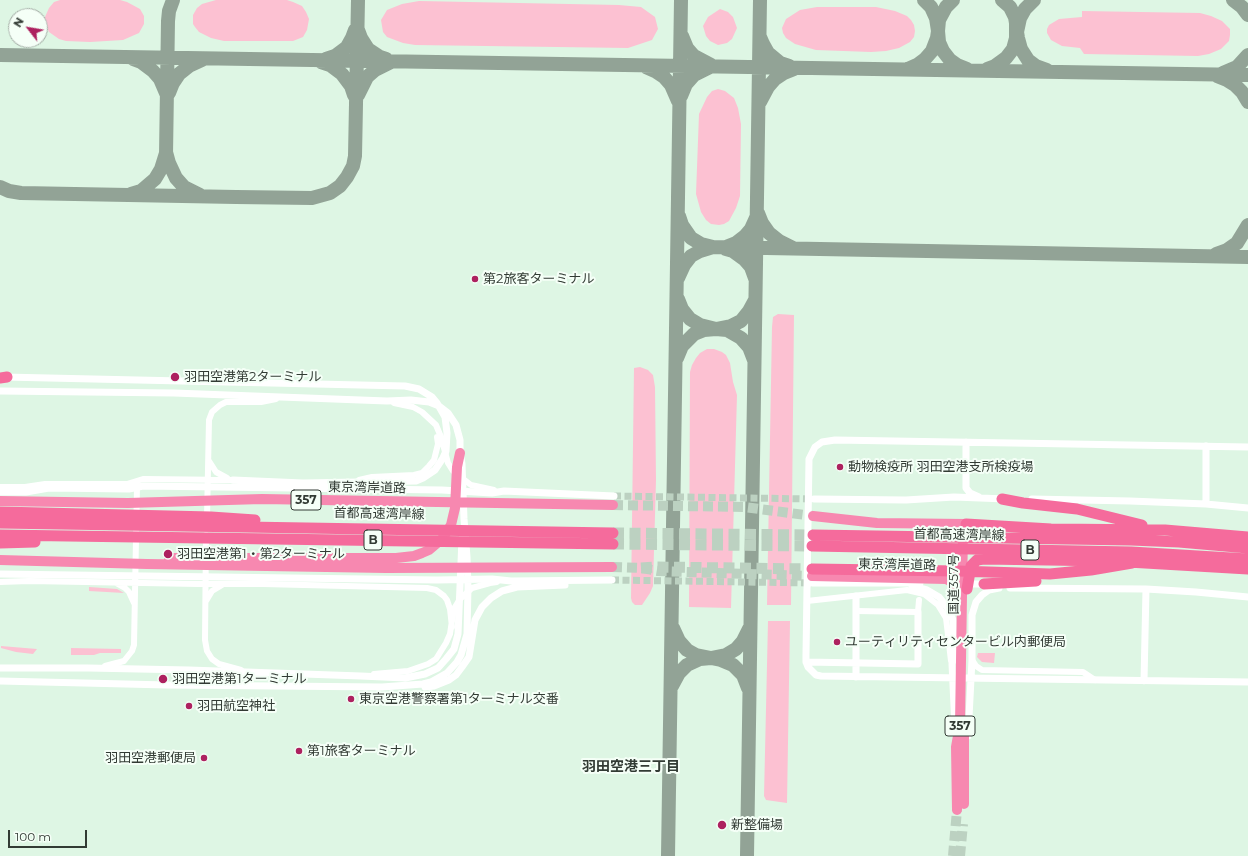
<!DOCTYPE html>
<meta charset="utf-8">
<style>
body{margin:0}
#map{position:relative;width:1248px;height:856px;overflow:hidden;background:#def6e4;font-family:Montserrat,sans-serif}
canvas{display:block}
.north{position:absolute;left:8px;top:8px;width:40px;height:40px;box-sizing:border-box;background:#f5fff7;border:1px solid #a7b1a9;border-radius:50%;rotate:301deg;font-size:11px;font-weight:700;line-height:16px;text-align:center;color:#323b34}
.north::after{content:'';display:block;margin:auto;width:14px;height:18px;background:#ad215f;clip-path:polygon(50% 0,100% 100%,50% 72%,0 100%)}
.scale{position:absolute;left:8px;top:830px;width:79px;height:18px;box-sizing:border-box;border:2px solid #323b34;border-top:0;padding-left:5px;font-size:12px;line-height:14px;white-space:nowrap;color:#323b34;-webkit-text-stroke:3px #f5fff7;paint-order:stroke}
</style>
<div id="map">
<canvas width="1248" height="856"></canvas>
<div class="north">N</div>
<div class="scale">100 m</div>
</div>
<script>
const g = document.querySelector('canvas').getContext('2d');
g.lineJoin = 'round';
function paint(path, color) {
  g.fillStyle = color;
  g.fill(path, 'evenodd');
}
function toPath(rows) {
  const path = new Path2D();
  for (const r of rows) {
    path.moveTo(r[0], r[1]);
    for (let i = 2; i < r.length; i += 2) path.lineTo(r[i], r[i + 1]);
  }
  return path;
}
function strokePath(path, color, width, dash) {
  g.strokeStyle = color;
  g.lineWidth = width;
  g.lineCap = dash ? 'butt' : 'round';
  g.setLineDash(dash || []);
  g.stroke(path);
}
function write(font, color, halo, rows, align = 'center') {
  g.font = font + ' Montserrat,"Noto Sans JP",sans-serif';
  g.lineWidth = 4;
  g.setLineDash([]);
  g.textBaseline = 'middle';
  g.strokeStyle = halo;
  g.fillStyle = color;
  for (const [text, x, y, turn = 0] of rows) {
    g.save();
    g.translate(x, y);
    g.rotate((+turn || 0) * Math.PI / 180);
    g.textAlign = isNaN(turn) ? turn : align;
    if (halo) g.strokeText(text, 0, 0);
    g.fillText(text, 0, 0);
    g.restore();
  }
}
paint(toPath([
 [60,0,120,0,127,2,140,9,144,16,144,24,139,33,123,40,90,42,66,41,59,39,49,32,44,21,45,17,49,8,54,2],
 [216,0,287,0,293,2,302,6,306,12,309,19,307,30,303,37,293,41,224,41,211,38,199,32,195,27,193,24,193,15,197,8,202,4],
 [419,1,619,5,641,7,655,17,658,29,652,40,628,48,415,45,403,43,387,37,383,32,381,20,387,10,402,4],
 [817,7,876,7,895,11,907,16,911,20,914,25,915,31,914,37,910,42,899,48,886,51,871,52,816,50,795,44,786,38,783,33,782,28,786,19,800,10],
 [720,9,728,12,733,17,737,28,732,39,727,43,718,45,710,41,706,36,703,26,708,17],
 [1082,11,1200,13,1211,16,1222,21,1230,29,1230,35,1229,41,1221,49,1209,54,1198,56,1084,54,1080,48,1062,46,1051,40,1047,33,1047,29,1049,25,1059,19,1082,17],
 [718,89,725,91,734,98,738,108,741,124,740,196,736,208,729,221,724,224,719,225,711,224,706,220,701,212,696,194,699,114,707,97,712,91],
 [778,314,794,315,791,605,767,605,772,327,773,317],
 [707,349,714,349,722,352,726,355,730,363,733,382,737,395,731,608,689,607,690,372,692,365,696,358,700,353],
 [640,367,648,370,653,375,655,387,656,480,653,586,650,593,642,605,635,605,632,602,631,598,634,368],
 [89,587,117,589,124,593,89,591],
 [768,621,790,621,787,803,766,800,764,796],
 [1,646,37,649,33,654,16,652,1,648],
 [71,648,121,649,121,653,100,653,94,655,71,655],
 [978,653,995,653,994,663,982,662,977,657]
]), '#fcc1d2');
strokePath(toPath([
 [953,0,946,7,939,20,938,31,939,42,943,51,950,60,957,65,967,69],
 [1034,0,1025,9,1020,18,1017,32,1018,38,1021,49,1028,60,1036,66,1047,70],
 [1233,0,1242,7,1248,15],
 [358,30,361,38,368,49,380,57,386,59],
 [682,36,687,48,694,56,711,65],
 [760,37,763,44,768,53,780,63,789,66],
 [0,55,1248,75],
 [133,59,141,62,153,71,160,79,166,93],
 [326,59,335,56,347,47,352,38,355,30],
 [321,62,330,65,342,74,351,86,354,95],
 [646,67,655,71,664,77,671,85,678,101],
 [908,69,917,65,925,59,932,51,937,38,938,31,936,18,931,7,924,0],
 [987,69,995,66,1006,58,1013,49,1016,38,1016,23,1015,17,1010,7,1002,0],
 [1223,73,1237,67,1248,55],
 [1217,76,1227,80,1235,85,1242,92,1248,102],
 [169,93,173,83,179,74,189,66,202,60],
 [358,95,367,77,375,70,391,62],
 [681,96,686,84,694,75,710,67],
 [760,102,768,87,775,79,784,73,794,69],
 [166,152,169,163,176,178,184,187,200,195],
 [166,155,168,21,169,11,173,0],
 [0,187,9,191,21,193,236,197,312,198,330,193,340,186,347,177,353,166,355,156,358,0],
 [131,194,141,191,155,179,161,169,166,153],
 [758,213,762,223,769,233,779,241,793,248],
 [679,216,682,225,691,238,701,244,713,247],
 [726,247,736,243,745,236,751,229,756,218],
 [726,249,733,251,744,259,751,267,755,278],
 [1216,254,1227,250,1237,243,1248,225],
 [678,278,684,265,691,256,700,251,713,247,1248,257],
 [678,299,682,309,690,319,700,325,716,329,731,326,741,321,749,311,755,300],
 [677,358,682,346,694,334,704,330,716,329,727,330,741,338,749,347,754,360],
 [673,628,679,641,687,650,696,655,711,658,726,655,736,649,743,641,749,629],
 [672,686,679,673,687,665,700,659,711,658,721,660,733,665,743,675,748,688],
 [668,856,681,0],
 [747,856,760,0]
]), '#92a396', 14);
strokePath(toPath([
 [614,496,813,499],
 [612,580,812,583]
]), '#bcd1c1', 7, [7, 3.5]);
strokePath(toPath([
 [613,505,744,507,813,516],
 [612,567,641,568,658,571,812,576],
 [953,856,957,810],
 [960,856,963,824]
]), '#bcd1c1', 10, [10, 5]);
strokePath(toPath([
 [613,533,813,535],
 [613,544,812,546],
 [641,568,657,567,812,569]
]), '#bcd1c1', 11, [11, 5.5]);
strokePath(toPath([
 [394,403,413,407,422,412,436,425,441,437,448,463,453,471,471,485,494,490],
 [209,461,216,472,227,478],
 [359,480,372,477,414,475,422,473,429,466,434,460,438,444,437,437],
 [0,487,25,487,45,484,127,484,143,479,233,480],
 [207,518,209,420,212,412,220,405,226,402,261,402,276,399],
 [206,535,205,640,207,651,212,659,219,664,241,670],
 [0,582,29,581,199,584,263,584,427,588,436,590,444,596,447,600,450,609,452,627],
 [116,583,125,588,129,592,134,603],
 [206,601,212,591,222,585],
 [807,601,907,590,924,594,938,605,946,618,951,661],
 [856,611,918,612,919,600],
 [972,660,976,666,982,670,1083,672,1095,680],
 [105,666,124,661,132,651,134,645,137,486],
 [374,674,408,671,428,664,436,659,446,643,450,634,453,614,455,607,460,599,472,588,490,583,497,582]
]), '#fff', 6);
strokePath(toPath([
 [4,377,405,386,419,389,432,397,437,403,445,417,447,433,446,451,443,458,435,470,423,478,416,481,303,483,233,480],
 [0,391,174,393,387,401,411,400,429,402,439,406,448,413,456,425,460,440,460,453,462,464,464,519,467,557,468,587,467,634,461,655,457,662,447,673,431,682,423,684,382,687,167,685,0,681],
 [966,442,966,488,970,493,979,497],
 [1248,447,835,440,822,442,815,447,809,459,806,654,806,662,808,667,816,675,821,676,1248,682],
 [0,492,26,492,49,488,129,489,143,486,442,490,492,493,504,491,614,496],
 [814,499,906,500,954,497,1006,499],
 [1032,499,1130,501,1206,504,1248,508],
 [1206,504,1206,446],
 [0,574,437,580,492,579,511,581,612,580],
 [812,583,920,583],
 [965,584,988,584],
 [912,586,927,590,939,597,947,607,953,620,954,657,952,664,955,727],
 [1010,588,1146,589,1196,592,1248,597],
 [856,596,856,677],
 [806,662,918,664,918,612],
 [0,668,88,668,189,670,361,676,405,678,425,674,438,668,446,659,454,649,458,634,462,539],
 [1144,681,1146,589],
 [425,687,434,686,449,680,456,675,462,667,469,657,475,620,482,607,491,598,502,591,517,587,565,585],
 [968,736,972,660,972,615,976,602,982,595,989,590,999,588]
]), '#fff', 7);
strokePath(toPath([
 [0,501,128,503,262,499,613,505],
 [813,516,877,523,966,524],
 [169,558,396,558,414,556,422,553,429,550,442,539,451,525,455,508,457,467,460,453],
 [0,560,147,564,386,568,612,567],
 [812,576,946,579,955,584,958,587,960,596],
 [964,804,964,728],
 [957,810,956,747,960,725,963,531,966,524]
]), '#f788b0', 10);
strokePath(toPath([
 [0,378,7,377],
 [1002,499,1023,503,1077,509,1142,525],
 [0,512,211,517,255,520],
 [0,523,613,533],
 [966,524,1051,529,1165,530,1248,537],
 [0,535,613,544],
 [813,535,1131,540,1179,542,1248,548],
 [0,543,35,542],
 [812,546,1131,552,1248,559],
 [812,569,958,571,1050,574,1091,570,1132,563],
 [984,584,1036,581],
 [967,589,971,566,977,560,984,559,1111,561,1248,569]
]), '#f56b9c', 11);
for (const [x, y, r, color] of [
 [475,279,4,"#ad215f"],
 [175,377,5,"#ad215f"],
 [840,467,4,"#ad215f"],
 [168,554,5,"#ad215f"],
 [837,642,4,"#ad215f"],
 [163,679,5,"#ad215f"],
 [351,699,4,"#ad215f"],
 [189,706,4,"#ad215f"],
 [299,751,4,"#ad215f"],
 [204,758,4,"#ad215f"],
 [722,825,5,"#ad215f"]
]) {
  const dot = new Path2D();
  dot.arc(x, y, r, 0, 2 * Math.PI);
  g.fillStyle = color;
  g.fill(dot);
  strokePath(dot, '#f5fff7', 1.5);
}
for (const [x, y, w] of [
 [306,500,30],
 [373,540,18],
 [1030,550,18],
 [960,726,30]
]) {
  const box = new Path2D();
  box.roundRect(x - w / 2, y - 10, w, 20, 3);
  g.fillStyle = '#f5fff7';
  g.fill(box);
  strokePath(box, '#323b34', 1);
}
write('bold 12px', '#323b34', null, [
 ["357",306,500],
 ["B",373,540],
 ["B",1030,550],
 ["357",960,726]
]);
write('13px', '#323b34', '#f5fff7', [
 ["第2旅客ターミナル",483,279],
 ["羽田空港第2ターミナル",184,377],
 ["動物検疫所 羽田空港支所検疫場",848,467],
 ["羽田空港第1・第2ターミナル",177,554],
 ["ユーティリティセンタービル内郵便局",845,642],
 ["羽田空港第1ターミナル",172,679],
 ["東京空港警察署第1ターミナル交番",359,699],
 ["羽田航空神社",197,706],
 ["第1旅客ターミナル",307,751],
 ["羽田空港郵便局",196,758,"right"],
 ["新整備場",731,825]
], 'left');
write('13px', '#323b34', '#f5fff7', [
 ["東京湾岸道路",367,488,1],
 ["首都高速湾岸線",379,514,1],
 ["首都高速湾岸線",959,535,1],
 ["東京湾岸道路",897,565,1],
 ["国道357号",954,584,-90]
]);
write('bold 14px', '#323b34', '#f5fff7', [
 ["羽田空港三丁目",631,767]
]);
</script>
